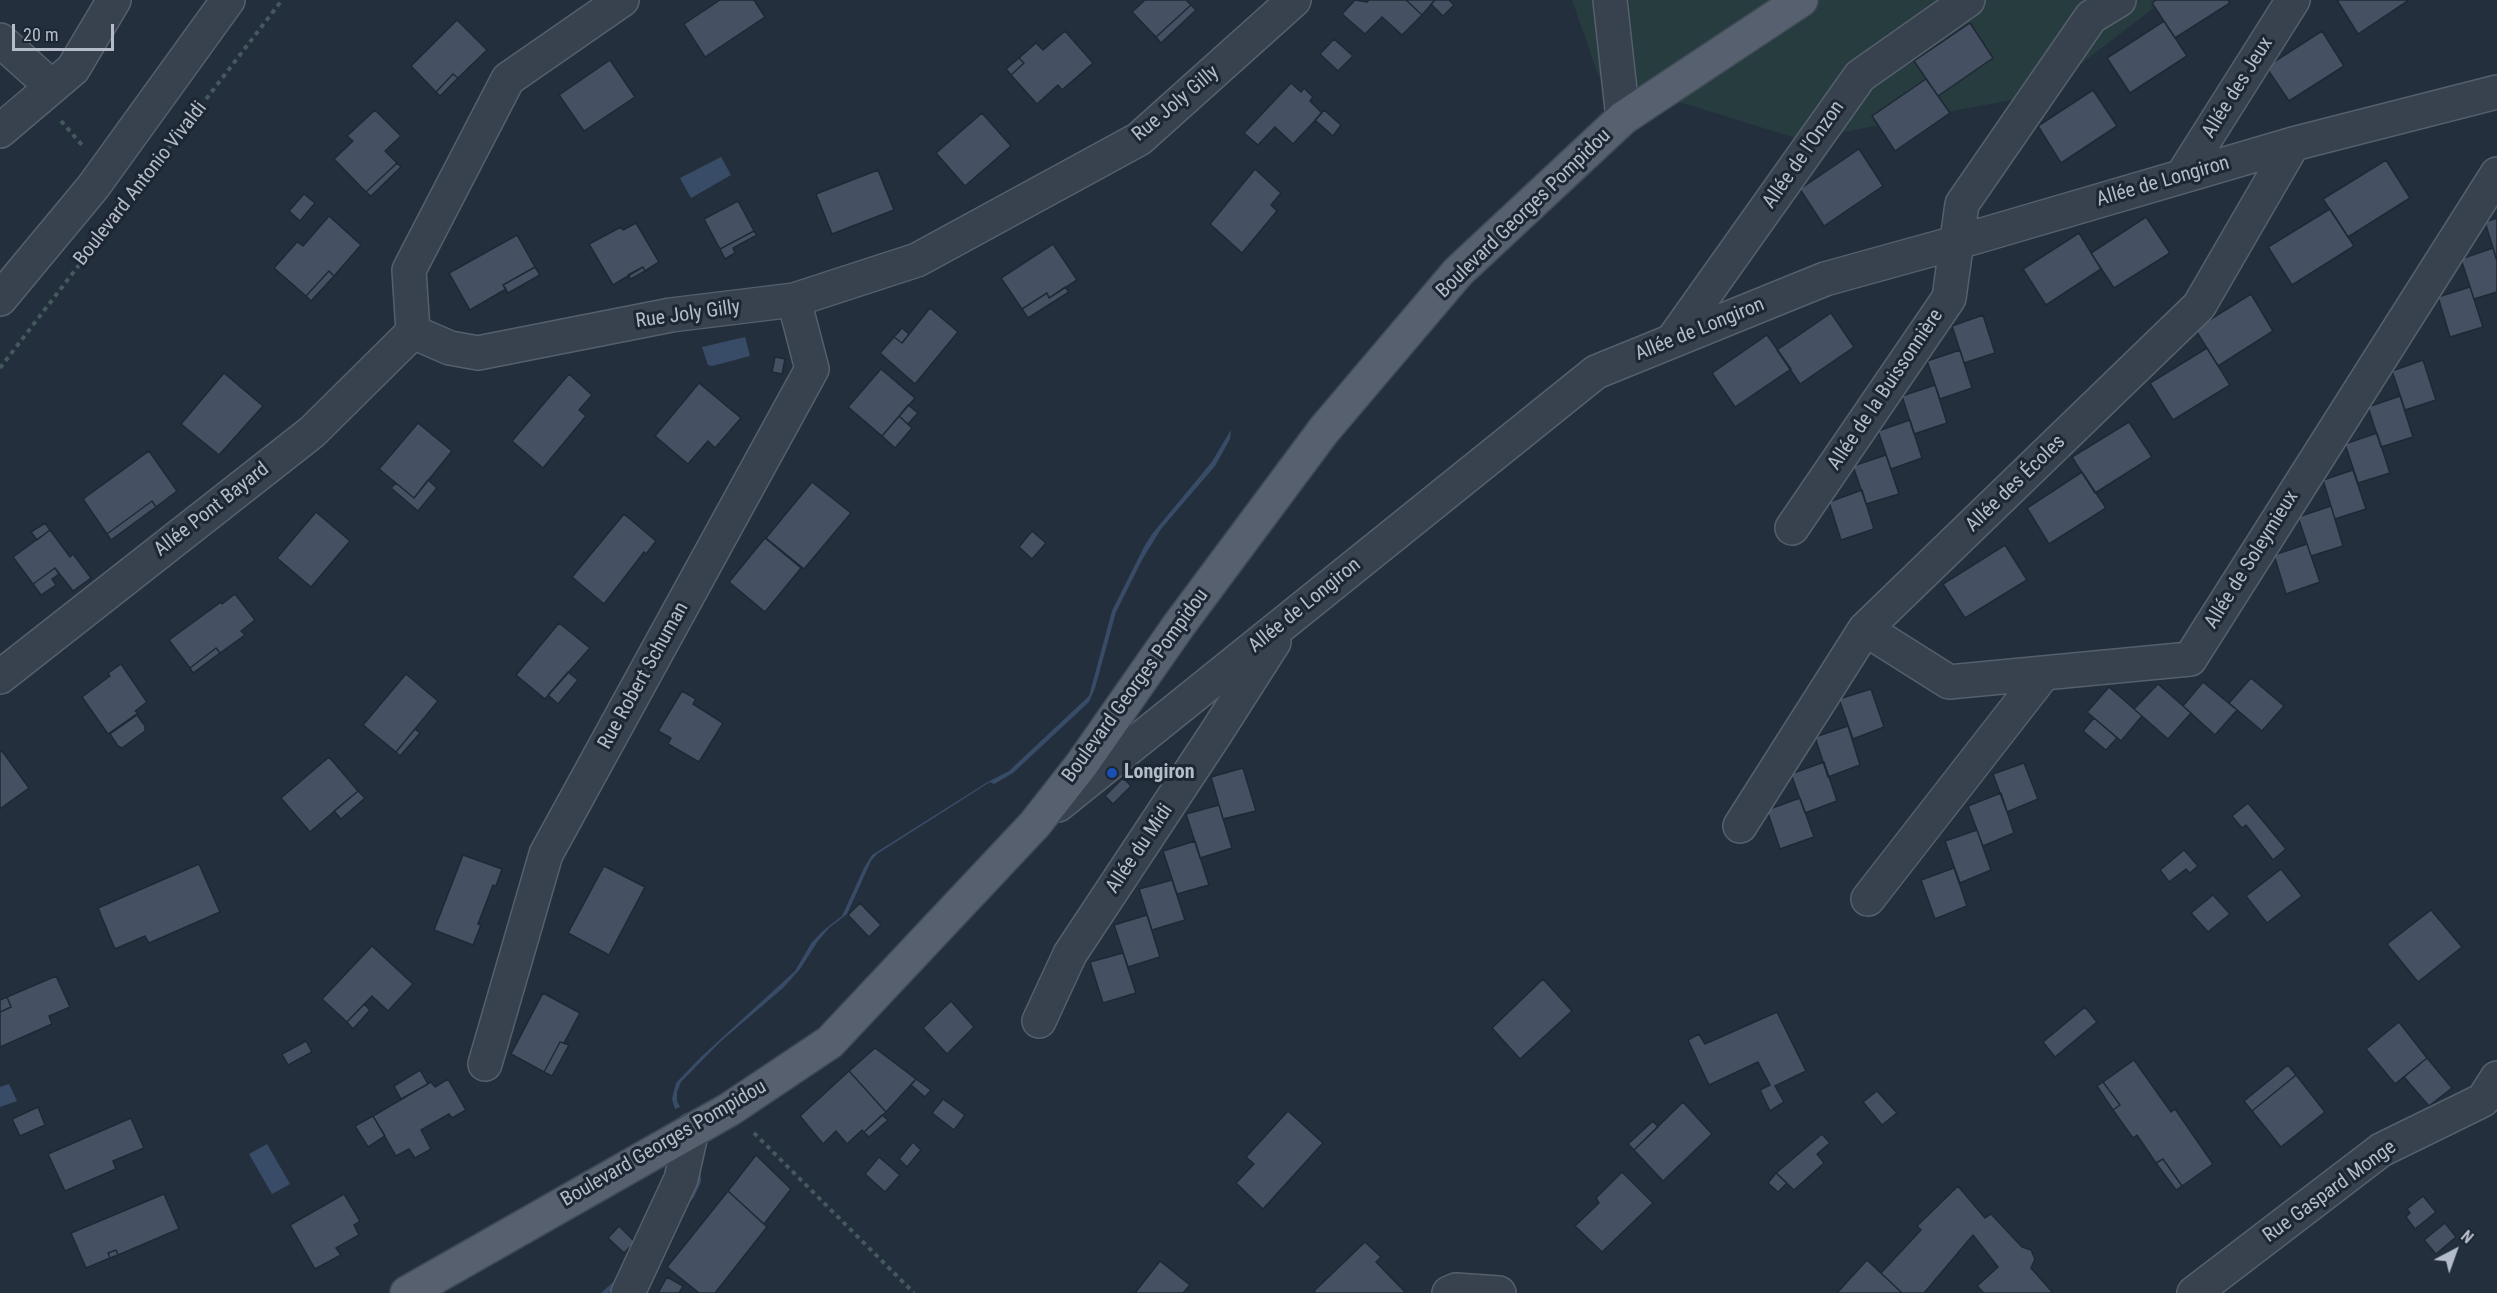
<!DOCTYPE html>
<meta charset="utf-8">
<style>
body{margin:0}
#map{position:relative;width:2497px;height:1293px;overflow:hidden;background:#242f3e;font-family:"Roboto Condensed",sans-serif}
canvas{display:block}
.north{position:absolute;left:2425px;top:1221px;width:60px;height:60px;-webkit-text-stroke:4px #1d2633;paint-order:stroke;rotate:41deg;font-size:16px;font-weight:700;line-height:24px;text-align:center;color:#b4bcc9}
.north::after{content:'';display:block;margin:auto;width:21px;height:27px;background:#b4bcc9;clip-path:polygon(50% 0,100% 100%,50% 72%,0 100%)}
.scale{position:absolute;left:12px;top:24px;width:102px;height:27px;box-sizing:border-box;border:3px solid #b4bcc9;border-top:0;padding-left:8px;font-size:18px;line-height:21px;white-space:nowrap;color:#b4bcc9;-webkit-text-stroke:4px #1d2633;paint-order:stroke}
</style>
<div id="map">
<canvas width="2497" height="1293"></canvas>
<div class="north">N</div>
<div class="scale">20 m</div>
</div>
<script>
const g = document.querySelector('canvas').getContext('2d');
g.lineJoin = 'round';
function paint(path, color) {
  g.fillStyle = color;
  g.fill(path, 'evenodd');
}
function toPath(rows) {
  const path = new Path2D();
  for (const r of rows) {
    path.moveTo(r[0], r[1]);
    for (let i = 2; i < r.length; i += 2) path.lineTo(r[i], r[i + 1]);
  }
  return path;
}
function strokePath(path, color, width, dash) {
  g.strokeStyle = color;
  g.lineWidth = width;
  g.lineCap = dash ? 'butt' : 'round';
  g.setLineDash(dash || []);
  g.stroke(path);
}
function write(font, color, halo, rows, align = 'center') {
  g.font = font + ' "Roboto Condensed",sans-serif';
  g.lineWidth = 6;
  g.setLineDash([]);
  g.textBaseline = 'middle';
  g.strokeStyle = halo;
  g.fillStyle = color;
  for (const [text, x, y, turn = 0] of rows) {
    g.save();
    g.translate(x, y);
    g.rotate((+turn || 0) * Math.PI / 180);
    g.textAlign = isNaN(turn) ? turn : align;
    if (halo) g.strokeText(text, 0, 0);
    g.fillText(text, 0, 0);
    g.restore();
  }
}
paint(toPath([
 [1572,0,2164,0,2042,94,1802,140,1599,77]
]), '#263c3f');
paint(toPath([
 [721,157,731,175,691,198,680,178],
 [745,337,750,356,712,366,708,365,702,347],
 [1231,430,1230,439,1215,466,1161,529,1142,560,1116,612,1095,688,1089,702,1013,773,994,784,990,782,877,854,871,861,847,914,829,928,818,941,800,969,783,988,720,1042,681,1082,677,1092,677,1101,680,1107,675,1109,672,1099,676,1083,701,1057,795,971,812,942,824,930,842,916,864,868,872,855,986,783,1009,771,1089,696,1112,611,1144,547,1152,534,1211,463],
 [9,1084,17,1101,0,1107,0,1087],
 [267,1144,290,1184,272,1194,249,1154],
 [700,1161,701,1182,694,1197,626,1278,608,1293,601,1293,619,1277]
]), '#394c67');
const building = toPath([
 [720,0,754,0,765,17,705,57,684,24,720,0],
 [1145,0,1186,0,1191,5,1156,37,1132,12,1145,0],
 [1355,0,1367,2,1369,0,1406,0,1422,15,1402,35,1382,17,1365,34,1342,14,1355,0],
 [1406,0,1435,0,1422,15,1406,0],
 [1435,0,1449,0,1454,5,1443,16,1431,4,1435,0],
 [2156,0,2228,0,2230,3,2175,38,2152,3,2156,0],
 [2337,0,2409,0,2358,34,2337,0],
 [1191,5,1196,10,1161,43,1156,37,1191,5],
 [457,20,487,50,458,78,453,74,436,92,411,66,457,20],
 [2164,21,2187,56,2130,93,2107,58,2164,21],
 [1970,23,1993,58,1938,96,1914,61,1970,23],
 [1065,31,1093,63,1062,90,1058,85,1037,104,1011,75,1024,63,1019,58,1036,43,1043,50,1065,31],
 [2322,31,2344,66,2289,101,2266,67,2322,31],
 [1334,39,1353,56,1338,71,1320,54,1334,39],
 [1019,58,1024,63,1011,75,1006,69,1019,58],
 [610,60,635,97,584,131,559,95,610,60],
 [453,74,458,78,440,96,436,92,453,74],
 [1926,79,1950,113,1895,151,1872,116,1926,79],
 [1291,83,1301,92,1304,88,1313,97,1310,101,1322,113,1293,144,1275,127,1258,145,1244,133,1291,83],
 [2093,90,2117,126,2061,163,2038,126,2093,90],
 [375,110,401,136,385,151,397,163,366,192,334,159,353,141,347,136,375,110],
 [1324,110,1341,125,1333,136,1315,120,1324,110],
 [982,113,1011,146,965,186,936,153,982,113],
 [1859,149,1883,186,1824,226,1800,189,1859,149],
 [2386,160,2410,198,2348,237,2323,199,2386,160],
 [397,163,401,167,371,196,366,192,397,163],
 [1255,169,1281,193,1271,205,1277,211,1242,253,1210,224,1255,169],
 [878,170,894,210,832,234,816,194,878,170],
 [304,194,315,203,300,221,289,211,304,194],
 [738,201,754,231,720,249,704,219,738,201],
 [2330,209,2354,246,2292,285,2268,247,2330,209],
 [329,216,361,245,334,276,329,271,306,296,274,268,297,242,303,246,329,216],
 [2146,217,2170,253,2114,288,2091,253,2146,217],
 [2497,218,2497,261,2485,222,2497,218],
 [636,223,659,262,645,271,643,267,613,285,589,244,621,227,623,230,636,223],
 [754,231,757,235,733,248,735,253,725,259,720,249,754,231],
 [2079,233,2101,269,2046,305,2023,269,2079,233],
 [517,235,535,267,503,285,506,289,470,310,449,273,517,235],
 [1053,244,1077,280,1049,298,1047,293,1022,309,1001,278,1053,244],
 [2493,248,2497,261,2497,292,2474,299,2461,259,2493,248],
 [535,267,540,275,508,293,503,285,535,267],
 [643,267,645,271,631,279,628,275,643,267],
 [329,271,334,276,311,301,306,296,329,271],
 [1065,287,1069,292,1028,318,1022,309,1047,293,1049,298,1065,287],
 [2470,287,2483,327,2450,337,2438,297,2470,287],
 [2251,294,2273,331,2218,366,2195,329,2251,294],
 [930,308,958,332,915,384,880,353,894,337,902,343,930,308],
 [1831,313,1854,347,1800,384,1777,350,1831,313],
 [1983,315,1995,353,1964,363,1952,326,1983,315],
 [902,328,909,334,902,343,894,337,902,328],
 [1767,335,1791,369,1735,407,1712,373,1767,335],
 [2207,348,2230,385,2173,420,2150,383,2207,348],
 [1960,350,1972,388,1940,399,1927,361,1960,350],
 [775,357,785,359,782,374,772,372,775,357],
 [2423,360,2436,400,2405,410,2392,371,2423,360],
 [881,369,915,398,882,436,848,407,881,369],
 [224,373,263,406,219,455,181,424,224,373],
 [569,374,592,395,579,410,586,416,543,468,512,441,569,374],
 [699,383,741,418,715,448,708,441,688,464,655,436,699,383],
 [1935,385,1947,423,1914,434,1902,396,1935,385],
 [2400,396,2413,437,2381,447,2368,407,2400,396],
 [908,405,918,413,908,424,899,416,908,405],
 [899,416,912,428,895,448,882,436,899,416],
 [1910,420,1922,458,1891,469,1878,431,1910,420],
 [2129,422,2152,457,2095,493,2072,457,2129,422],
 [418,423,452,451,414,498,379,469,418,423],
 [2377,433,2390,473,2358,483,2345,444,2377,433],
 [149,451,177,491,156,507,152,501,107,534,83,499,149,451],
 [1886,455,1899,494,1866,504,1853,466,1886,455],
 [2353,470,2366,509,2335,519,2323,480,2353,470],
 [2082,472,2106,508,2049,544,2027,508,2082,472],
 [428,480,437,488,418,511,391,488,396,483,414,498,428,480],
 [812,482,851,513,804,569,766,538,812,482],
 [1862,490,1874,529,1841,540,1829,502,1862,490],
 [152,501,156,507,111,540,107,534,152,501],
 [2331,506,2343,546,2311,556,2298,517,2331,506],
 [316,512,350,541,311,587,277,558,316,512],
 [624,514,656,541,646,554,644,552,604,604,572,577,624,514],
 [45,523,50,530,37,540,31,532,45,523],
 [50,530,70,557,73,554,91,578,73,591,55,568,33,584,13,557,50,530],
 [1032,531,1046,543,1032,559,1019,547,1032,531],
 [765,538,801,568,765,612,729,582,765,538],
 [2307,544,2320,582,2286,594,2274,555,2307,544],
 [2005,545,2027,580,1965,618,1943,584,2005,545],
 [55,568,59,574,52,579,56,585,41,595,33,584,55,568],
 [235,594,255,620,241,631,245,635,220,653,216,648,190,668,169,640,221,602,222,604,235,594],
 [559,623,590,648,545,699,516,675,559,623],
 [216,648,220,653,193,673,190,668,216,648],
 [121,664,147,702,135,711,138,713,108,734,82,697,110,676,108,673,121,664],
 [568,672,578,680,558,704,548,695,568,672],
 [406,674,438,701,396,752,363,725,406,674],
 [2251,678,2284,706,2262,731,2229,703,2251,678],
 [2203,682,2237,710,2215,735,2183,706,2203,682],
 [2158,684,2191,713,2168,739,2134,709,2158,684],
 [2109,687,2142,716,2121,741,2087,712,2109,687],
 [1871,689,1884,727,1853,739,1839,699,1871,689],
 [682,691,696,699,693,704,723,723,699,762,668,744,671,738,658,731,682,691],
 [137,715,145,726,145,731,122,748,118,746,110,734,137,715],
 [2094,718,2117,738,2106,750,2083,731,2094,718],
 [1848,726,1860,765,1828,777,1815,737,1848,726],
 [415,729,420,733,400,756,396,752,415,729],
 [2,751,29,788,0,809,0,752,2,751],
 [329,757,358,791,310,832,281,798,329,757],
 [1824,762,1837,801,1805,813,1791,774,1824,762],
 [2024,763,2038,799,2007,812,1993,774,2024,763],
 [1243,768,1256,811,1223,819,1211,777,1243,768],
 [1123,778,1131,786,1113,804,1105,796,1123,778],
 [358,791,365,798,341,819,334,811,358,791],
 [2001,793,2014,833,1983,846,1968,806,2001,793],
 [1800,798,1814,837,1780,849,1767,810,1800,798],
 [2248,803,2286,849,2273,860,2246,825,2242,828,2232,816,2248,803],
 [1219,805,1232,848,1200,858,1186,814,1219,805],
 [1977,830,1991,870,1960,883,1945,841,1977,830],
 [1195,841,1209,885,1177,894,1163,851,1195,841],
 [2184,850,2198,866,2190,873,2186,869,2169,882,2160,870,2184,850],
 [463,855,502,869,496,886,493,885,478,924,481,925,473,945,434,930,463,855],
 [199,864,220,912,149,943,145,936,115,949,98,908,199,864],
 [604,866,645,887,609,955,568,933,604,866],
 [1954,868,1967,906,1935,919,1921,880,1954,868],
 [2281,869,2302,896,2267,923,2246,896,2281,869],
 [1172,880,1185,920,1152,930,1139,889,1172,880],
 [2213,895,2230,914,2208,932,2191,913,2213,895],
 [860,903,881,925,869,937,848,915,860,903],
 [2431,910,2462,947,2418,982,2387,944,2431,910],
 [1147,915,1160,957,1128,967,1114,925,1147,915],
 [372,946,413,984,388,1011,372,996,347,1022,322,999,372,946],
 [1123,953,1136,993,1103,1003,1090,962,1123,953],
 [56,976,70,1007,49,1016,52,1024,0,1047,0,1012,11,1007,7,997,56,976],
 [1543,979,1572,1011,1520,1059,1492,1028,1543,979],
 [543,993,580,1013,564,1043,560,1042,544,1072,511,1054,543,993],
 [7,997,11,1007,0,1012,0,1000,7,997],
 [951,1001,974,1027,947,1054,923,1028,951,1001],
 [364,1004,370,1010,353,1029,347,1022,364,1004],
 [2085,1007,2097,1022,2055,1057,2043,1042,2085,1007],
 [1777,1012,1806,1071,1775,1086,1784,1102,1770,1111,1760,1090,1770,1085,1758,1062,1709,1085,1688,1040,1699,1034,1705,1044,1777,1012],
 [2399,1022,2427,1058,2395,1084,2366,1049,2399,1022],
 [306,1041,312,1052,288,1065,282,1054,306,1041],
 [560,1042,569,1045,552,1076,544,1072,560,1042],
 [875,1048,916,1079,886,1112,849,1071,875,1048],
 [2427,1058,2452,1088,2429,1106,2404,1077,2427,1058],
 [2134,1060,2171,1112,2175,1109,2213,1164,2182,1186,2163,1159,2156,1163,2137,1135,2133,1138,2113,1110,2120,1105,2103,1082,2134,1060],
 [2288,1065,2296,1075,2252,1111,2244,1101,2288,1065],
 [420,1070,428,1084,401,1099,394,1086,420,1070],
 [849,1071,886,1112,864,1132,862,1130,847,1144,836,1131,823,1144,800,1116,849,1071],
 [2296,1075,2325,1112,2281,1147,2252,1111,2296,1075],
 [448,1079,466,1110,452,1118,449,1114,421,1130,431,1149,415,1158,409,1149,396,1156,373,1116,431,1082,435,1087,448,1079],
 [916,1079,931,1090,925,1097,911,1085,916,1079],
 [2103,1082,2120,1105,2113,1110,2097,1086,2103,1082],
 [1877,1091,1897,1113,1882,1125,1863,1102,1877,1091],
 [943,1099,965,1115,954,1130,932,1113,943,1099],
 [1683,1102,1712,1134,1663,1181,1634,1150,1683,1102],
 [38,1107,45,1125,20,1136,12,1119,38,1107],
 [1288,1111,1323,1143,1263,1209,1236,1183,1254,1164,1246,1157,1288,1111],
 [882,1115,888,1120,869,1137,864,1132,882,1115],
 [373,1116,385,1136,368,1147,355,1126,373,1116],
 [131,1118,144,1148,113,1161,116,1169,65,1191,48,1154,131,1118],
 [1653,1121,1658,1127,1634,1150,1628,1144,1653,1121],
 [1822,1134,1830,1143,1817,1154,1824,1163,1794,1190,1776,1173,1822,1134],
 [913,1142,921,1150,907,1167,899,1159,913,1142],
 [756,1155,791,1189,764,1224,728,1191,756,1155],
 [879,1157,900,1175,885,1192,865,1174,879,1157],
 [2163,1159,2182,1186,2176,1190,2156,1163,2163,1159],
 [1622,1172,1653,1203,1602,1252,1575,1226,1599,1203,1596,1198,1622,1172],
 [1776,1173,1787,1183,1778,1192,1768,1183,1776,1173],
 [1958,1186,1985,1218,1991,1214,2022,1247,2031,1250,2035,1259,2031,1268,2053,1293,1984,1293,1977,1286,1998,1267,1973,1235,1924,1293,1902,1293,1881,1273,1921,1230,1917,1226,1958,1186],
 [728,1191,767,1227,715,1293,699,1293,667,1267,728,1191],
 [164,1194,179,1229,118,1255,116,1250,108,1253,110,1258,86,1268,71,1233,164,1194],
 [344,1194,360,1221,354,1225,359,1235,336,1248,341,1255,315,1269,290,1225,344,1194],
 [2423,1196,2436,1212,2415,1229,2406,1217,2410,1213,2407,1209,2423,1196],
 [2445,1223,2456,1237,2436,1254,2424,1240,2445,1223],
 [619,1226,635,1242,624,1253,608,1238,619,1226],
 [1365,1242,1381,1257,1376,1262,1406,1293,1316,1293,1314,1291,1365,1242],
 [116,1250,118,1255,110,1258,108,1253,116,1250],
 [1867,1260,1901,1292,1900,1293,1837,1293,1867,1260],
 [1160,1261,1190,1285,1183,1293,1135,1293,1160,1261],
 [667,1277,683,1286,679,1293,658,1293,667,1277]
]);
paint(building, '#455162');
strokePath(building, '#1f2835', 1.5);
const minor = toPath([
 [622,0,508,79,409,270,413,332,450,348,478,353,671,315,794,300,917,260,1139,139,1294,0],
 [1610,0,1623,118],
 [0,40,51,86],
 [0,131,73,69,114,0],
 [2182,176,2293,0],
 [0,299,93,187,228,0],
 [1672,341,1860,76,1968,0],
 [1792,528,1949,298,1962,204,2091,17,2119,0],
 [1865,629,1949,682,2190,659,2497,174],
 [0,677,312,432,413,332],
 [1058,805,1596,372,1825,279,1955,243,2293,144,2497,92],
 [1740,826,1865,629,2199,306,2293,144],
 [1868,899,2044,673],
 [1039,1021,1070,954,1216,733,1274,642],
 [485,1064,546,854,812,369,794,300],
 [628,1293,681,1179,692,1130],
 [1449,1293,1456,1290,1499,1293],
 [2194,1293,2381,1150,2483,1100,2497,1078]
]);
const major = toPath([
 [407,1293,730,1109,830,1042,1035,824,1082,764,1179,625,1324,430,1458,272,1623,118,1801,0]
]);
strokePath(minor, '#565f6c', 36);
strokePath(major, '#414a57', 36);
strokePath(toPath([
 [61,121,82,145],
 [135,192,282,0],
 [0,368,112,222],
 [754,1133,914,1293]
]), '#44595c', 4, [4.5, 4.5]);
strokePath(minor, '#38414e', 33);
strokePath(major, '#56606e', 33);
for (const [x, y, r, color] of [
 [1112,773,6,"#1a4fb4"]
]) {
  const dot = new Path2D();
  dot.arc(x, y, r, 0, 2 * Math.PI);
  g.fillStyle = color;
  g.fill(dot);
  strokePath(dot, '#1d2633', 2);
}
write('20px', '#b4bcc9', '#1d2633', [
 ["Allée des Jeux",2238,88,-58],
 ["Rue Joly Gilly",1176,104,-40],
 ["Allée de l'Onzon",1804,155,-55],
 ["Allée de Longiron",2163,182,-16],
 ["Boulevard Antonio Vivaldi",141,184,-52],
 ["Boulevard Georges Pompidou",1524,214,-44],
 ["Rue Joly Gilly",688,315,-8],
 ["Allée de Longiron",1700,330,-22],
 ["Allée de la Buissonnière",1886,390,-56],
 ["Allée des Écoles",2016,484,-44],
 ["Allée Pont Bayard",212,510,-38],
 ["Allée de Soleymieux",2252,560,-58],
 ["Allée de Longiron",1305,606,-39],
 ["Rue Robert Schuman",644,676,-61],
 ["Boulevard Georges Pompidou",1136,686,-54],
 ["Allée du Midi",1140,849,-56],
 ["Boulevard Georges Pompidou",664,1144,-30],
 ["Rue Gaspard Monge",2330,1192,-36]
]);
write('bold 20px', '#b4bcc9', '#1d2633', [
 ["Longiron",1124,773]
], 'left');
</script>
